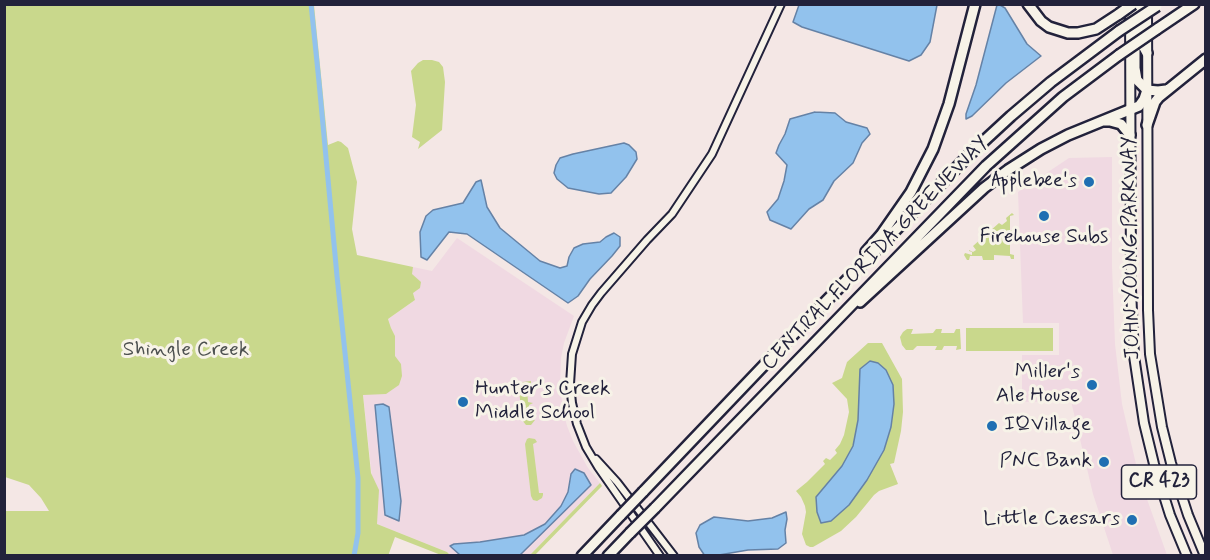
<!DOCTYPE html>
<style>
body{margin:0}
#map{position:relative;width:1210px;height:560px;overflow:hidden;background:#f4e7e5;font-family:Mynerve,sans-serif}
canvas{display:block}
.frame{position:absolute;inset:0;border:6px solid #22223b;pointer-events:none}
</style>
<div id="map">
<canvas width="1210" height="560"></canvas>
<div class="frame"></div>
</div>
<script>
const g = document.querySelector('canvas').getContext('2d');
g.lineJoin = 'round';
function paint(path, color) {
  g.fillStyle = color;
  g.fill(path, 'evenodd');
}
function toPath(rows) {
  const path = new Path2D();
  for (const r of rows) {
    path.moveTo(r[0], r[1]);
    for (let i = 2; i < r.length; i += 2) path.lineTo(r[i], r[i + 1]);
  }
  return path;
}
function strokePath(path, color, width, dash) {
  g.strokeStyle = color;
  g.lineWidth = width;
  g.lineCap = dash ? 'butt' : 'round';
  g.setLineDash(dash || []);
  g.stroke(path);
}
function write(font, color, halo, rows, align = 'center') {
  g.font = font + ' Mynerve,sans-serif';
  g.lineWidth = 6;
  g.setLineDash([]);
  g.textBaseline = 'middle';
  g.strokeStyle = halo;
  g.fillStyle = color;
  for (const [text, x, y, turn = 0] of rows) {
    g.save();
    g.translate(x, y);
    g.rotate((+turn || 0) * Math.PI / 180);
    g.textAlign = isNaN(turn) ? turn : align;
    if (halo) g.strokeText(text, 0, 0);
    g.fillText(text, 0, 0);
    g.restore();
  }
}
paint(toPath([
 [1112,157,1112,266,1115,344,1122,404,1139,477,1167,555,1113,555,1093,494,1071,401,1022,402,1022,355,1059,355,1059,323,1023,323,1018,192,1069,158],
 [457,238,574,316,564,343,561,358,560,385,563,410,567,426,573,441,588,468,600,483,530,555,450,555,447,552,377,524,363,394,386,394,395,356,395,336,391,328,388,319,415,300,410,282,413,267,432,271]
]), '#f0d9e2');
paint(toPath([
 [5,4,314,5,328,145,338,141,341,142,348,148,357,182,352,229,357,255,413,267,412,274,421,282,420,288,413,293,415,300,388,319,391,328,395,336,395,356,401,364,402,376,399,385,386,394,363,395,371,473,379,490,377,524,447,552,450,555,441,555,395,537,388,556,5,555,5,511,49,511,41,498,29,485,5,477],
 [423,60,432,60,439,62,443,67,445,82,442,130,418,149,420,142,412,137,416,105,411,71,418,63],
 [1012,213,1014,215,1010,216,1010,230,1014,230,1014,241,1010,242,1010,254,1014,255,1014,259,1011,259,1010,256,994,255,994,260,983,260,982,256,970,256,969,260,967,260,964,255,965,253,972,255,972,252,969,251,969,250,973,252,976,250,973,246,999,223,1002,225,1007,221,1006,218],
 [966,328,1053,328,1053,351,966,351],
 [907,329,913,329,911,334,933,333,936,329,942,329,941,333,954,333,956,329,960,329,961,349,956,350,957,346,944,346,942,350,935,350,937,346,917,346,913,350,906,350,902,345,900,337,903,332],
 [868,343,882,343,902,379,903,412,901,431,894,463,890,464,898,484,879,491,874,495,856,517,841,531,813,547,810,547,806,545,802,534,806,512,805,506,801,497,796,491,807,482,825,464,823,461,826,458,830,460,837,453,835,450,840,444,844,435,849,412,847,399,832,383,842,378,847,362],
 [531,381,531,387,527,388,528,402,533,403,529,405,530,419,535,420,531,425,526,425,522,420,519,389,523,382],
 [529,438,535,439,537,442,533,444,539,493,543,493,543,495,542,498,537,501,533,500,531,496,525,444,527,439],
 [600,483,602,486,535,555,530,555]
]), '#c9d88c');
const water = toPath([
 [799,5,799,4,937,5,930,42,921,55,909,61,802,27,793,22,799,5],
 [997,5,1000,5,1005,8,1027,44,1041,56,1006,83,972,116,966,119,966,114,976,85,997,5],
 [815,112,835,113,846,122,867,128,870,134,862,143,853,163,834,181,823,200,809,209,791,229,770,220,767,212,778,199,784,181,787,165,776,153,779,145,785,134,790,119,815,112],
 [624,143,629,145,636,152,637,159,626,177,611,193,599,194,568,188,557,179,554,173,556,165,560,158,573,154,624,143],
 [481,180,487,207,500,228,540,261,560,268,567,266,569,257,574,248,583,244,600,242,606,237,614,233,620,237,620,246,612,256,590,279,578,296,568,303,467,234,449,232,427,260,421,257,420,232,426,216,433,210,463,203,476,182,481,180],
 [870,361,878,363,886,370,893,385,894,404,891,427,884,450,867,480,849,505,831,521,821,523,817,512,816,497,842,466,853,446,858,420,860,369,870,361],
 [383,404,389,407,401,501,399,521,385,515,375,405,383,404],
 [575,469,584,473,591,485,520,555,460,555,450,546,454,544,480,542,524,535,545,524,561,506,568,492,571,474,575,469],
 [786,512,787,519,785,530,786,543,778,549,748,550,719,555,705,556,699,547,696,533,700,525,714,517,748,521,772,518,786,512]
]);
paint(water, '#92c2ed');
strokePath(water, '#6582a6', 1.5);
strokePath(toPath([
 [311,4,319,82,337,276,358,478,358,533,354,556]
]), '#92c2ed', 5);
const tertiary = toPath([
 [596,459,617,482,674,556],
 [660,556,598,467,586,447,577,424,572,403,570,384,572,354,582,322,592,305,601,293,647,240,672,214,712,154,781,4]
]);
const trunk = toPath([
 [1130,4,1131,289,1134,356,1144,423,1154,464,1170,515,1187,556],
 [1147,4,1148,310,1150,354,1162,427,1171,463,1188,515,1205,556]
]);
const motorway = toPath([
 [1028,4,1041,21,1049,27,1068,33,1078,33,1096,29,1119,14],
 [1135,4,1135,68,1137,80,1147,90,1158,91,1166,90],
 [1141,4,1141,42,1147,53],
 [1157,29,1194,4],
 [1104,121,1110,121,1121,124,1130,135],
 [1147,125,1155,102,1159,97,1206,59],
 [866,252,881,235,911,192,933,149,949,104,975,4],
 [860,302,984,188,1008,170,1041,149,1068,135,1139,106,1144,99,1147,90],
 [643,492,788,340,972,152,1011,116,1051,82,1119,31],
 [655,508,986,166,1063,97,1119,55],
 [582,556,621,515],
 [608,556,630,533]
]);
strokePath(tertiary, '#22223b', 10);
strokePath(trunk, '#22223b', 12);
strokePath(motorway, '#22223b', 14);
strokePath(tertiary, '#f7f3e8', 6);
strokePath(trunk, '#f7f3e8', 8);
strokePath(motorway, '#f7f3e8', 9);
const motorwayBridge = toPath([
 [1119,14,1133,4],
 [1119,31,1157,6],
 [1119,55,1157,29],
 [621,515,643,492],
 [630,533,655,508]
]);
strokePath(motorwayBridge, '#22223b', 14, []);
strokePath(motorwayBridge, '#f7f3e8', 9);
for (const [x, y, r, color] of [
 [1089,182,6,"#1f6fb2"],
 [1044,216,6,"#1f6fb2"],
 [1092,385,6,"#1f6fb2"],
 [463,402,6,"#1f6fb2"],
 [992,426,6,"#1f6fb2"],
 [1104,462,6,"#1f6fb2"],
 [1132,520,6,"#1f6fb2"]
]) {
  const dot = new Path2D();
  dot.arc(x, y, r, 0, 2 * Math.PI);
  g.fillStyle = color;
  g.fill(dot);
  strokePath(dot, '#f7f3e8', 2);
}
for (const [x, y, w] of [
 [1159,482,75]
]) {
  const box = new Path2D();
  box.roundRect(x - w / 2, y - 17, w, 34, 4.5);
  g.fillStyle = '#f7f3e8';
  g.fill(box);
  strokePath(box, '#22223b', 1.5);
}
write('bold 20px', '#22223b', null, [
 ["CR 423",1159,482]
]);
write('21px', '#22223b', '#f7f3e8', [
 ["Applebee's",1077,182],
 ["Firehouse Subs",1044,238,"center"],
 ["Miller's",1080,373],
 ["Ale House",1080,397],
 ["Hunter's Creek",475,390,"left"],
 ["Middle School",475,414,"left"],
 ["IQVillage",1004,426,"left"],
 ["PNC Bank",1092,462],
 ["Little Caesars",1120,520]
], 'right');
write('21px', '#22223b', '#f7f3e8', [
 ["JOHN YOUNG PARKWAY",1132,248,-91],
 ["CENTRAL FLORIDA GREENEWAY",876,254,-46]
]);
write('21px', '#4c504f', '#f7f3e8', [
 ["Shingle Creek",186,351]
]);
</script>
